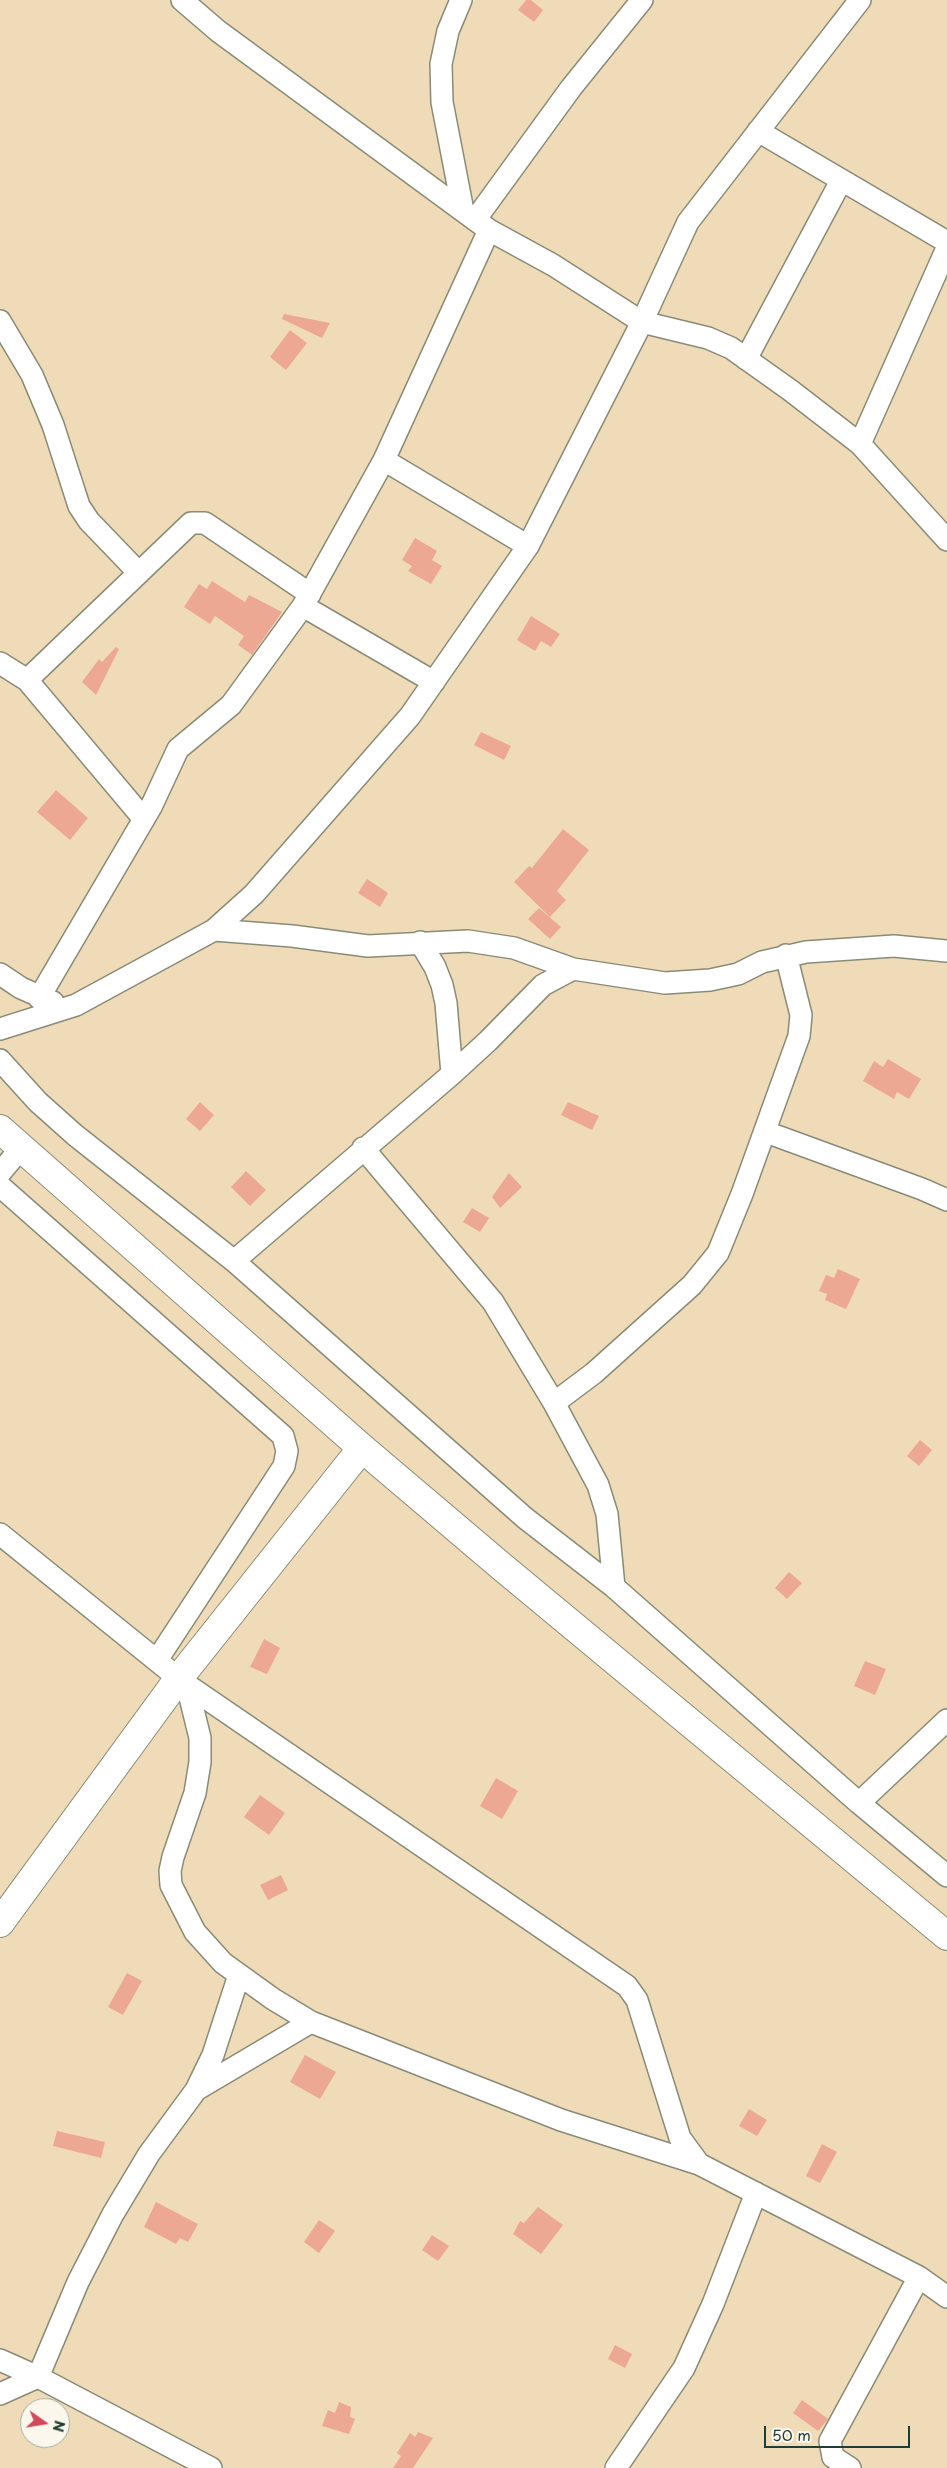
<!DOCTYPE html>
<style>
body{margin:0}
#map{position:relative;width:947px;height:2468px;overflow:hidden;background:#f0dbb9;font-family:"Playpen Sans",sans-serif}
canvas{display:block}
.north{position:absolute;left:20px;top:2398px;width:50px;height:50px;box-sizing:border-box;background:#fbf7ec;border:1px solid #a3ada2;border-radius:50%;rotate:103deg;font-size:14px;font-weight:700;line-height:20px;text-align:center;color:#1f3d34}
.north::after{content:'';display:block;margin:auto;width:18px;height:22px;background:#d1495b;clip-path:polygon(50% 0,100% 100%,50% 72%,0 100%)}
.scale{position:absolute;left:764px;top:2426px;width:146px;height:22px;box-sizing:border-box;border:2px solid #1f3d34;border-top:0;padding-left:6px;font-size:15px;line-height:18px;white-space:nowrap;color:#1f3d34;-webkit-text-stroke:4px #fbf7ec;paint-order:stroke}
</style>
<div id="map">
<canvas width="947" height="2468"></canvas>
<div class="north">N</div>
<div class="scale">50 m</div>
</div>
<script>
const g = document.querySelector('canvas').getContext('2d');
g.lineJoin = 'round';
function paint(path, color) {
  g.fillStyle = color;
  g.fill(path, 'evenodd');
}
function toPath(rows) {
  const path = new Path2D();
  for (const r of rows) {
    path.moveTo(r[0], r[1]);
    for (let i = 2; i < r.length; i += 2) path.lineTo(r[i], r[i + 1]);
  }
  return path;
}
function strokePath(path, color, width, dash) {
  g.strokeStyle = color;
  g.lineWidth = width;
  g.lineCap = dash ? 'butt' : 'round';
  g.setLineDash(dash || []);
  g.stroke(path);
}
paint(toPath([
 [526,0,531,0,543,10,534,22,518,10],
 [284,314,330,323,322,338,282,319],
 [290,330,307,343,286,370,270,357],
 [415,538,437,551,432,560,442,566,431,584,408,571,412,566,402,560],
 [212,581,245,602,249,595,282,612,252,655,238,645,244,636,215,616,210,624,184,607,199,584,207,589],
 [531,616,560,634,551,647,541,641,535,651,517,640],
 [116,647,119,649,96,695,82,682,99,659,102,662],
 [481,732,511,746,504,760,474,745],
 [56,790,88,818,70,840,37,812],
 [563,829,589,850,557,891,566,900,550,917,514,882,529,866,532,868],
 [367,879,388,893,380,907,358,893],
 [539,908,561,927,550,939,528,919],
 [888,1059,921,1079,909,1099,897,1092,894,1099,863,1081,874,1061,883,1067],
 [200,1102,214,1115,200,1131,186,1119],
 [568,1102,599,1116,592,1130,561,1115],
 [246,1171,266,1190,250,1206,231,1187],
 [509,1173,522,1187,500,1208,492,1197],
 [472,1208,489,1218,480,1232,463,1222],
 [838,1269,860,1279,846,1309,825,1300,827,1294,819,1291,826,1275,834,1278],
 [920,1440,932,1450,919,1466,907,1456],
 [789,1572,802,1583,787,1599,775,1588],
 [264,1639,280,1648,267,1674,250,1667],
 [865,1661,886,1669,875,1695,854,1686],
 [496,1778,518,1791,502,1819,480,1806],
 [260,1795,285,1813,269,1835,244,1817],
 [281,1875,288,1890,268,1900,260,1885],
 [127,1973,142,1981,123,2015,108,2007],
 [305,2055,336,2072,320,2099,290,2082],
 [749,2109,767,2120,757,2136,739,2126],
 [57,2131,105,2142,101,2158,53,2146],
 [822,2144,837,2152,820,2183,806,2176],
 [156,2202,198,2224,188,2242,180,2238,176,2244,144,2227],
 [538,2207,563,2225,541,2254,513,2234,520,2221,524,2223],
 [319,2220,335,2231,319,2253,304,2242],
 [432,2235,449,2246,438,2261,422,2250],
 [615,2345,632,2354,625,2368,608,2359],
 [802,2400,828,2419,818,2431,793,2413],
 [339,2402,351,2407,350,2417,355,2419,349,2434,322,2426,328,2410,335,2413],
 [418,2432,433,2438,413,2468,393,2468,401,2456,397,2453,410,2433,415,2437]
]), '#eda893');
const street = toPath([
 [182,0,218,31,489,230,553,265,642,322,708,338,731,348,790,390,860,444,947,540],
 [461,0,448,31,441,64,442,102,463,211],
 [758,131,947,242],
 [475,220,571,88,642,0],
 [0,321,32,375,53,425,79,506,89,521,139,573],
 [746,359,841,181],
 [860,444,947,248],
 [384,460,528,546],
 [303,606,434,682],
 [0,663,27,680,143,818],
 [27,680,191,523,205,523,310,594],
 [214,930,292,936,368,946,468,941,514,948,573,969],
 [420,942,435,967,442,985,446,1003,452,1074],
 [0,974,21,988,53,1002],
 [39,998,151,807,178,749,231,705,303,606,384,460,489,230],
 [0,1029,76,1005,214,930,254,894,410,716,528,546,642,322,688,222,860,0],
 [0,1060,38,1102,75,1135,234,1261,525,1518,614,1587,859,1803,947,1876],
 [766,1132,922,1189,947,1200],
 [363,1148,493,1302,554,1403,598,1485,607,1514,614,1587],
 [0,1173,21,1148],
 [0,1186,283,1436,287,1451,284,1466,157,1660],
 [234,1261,452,1074,488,1041,543,985,573,969,665,983,710,980,738,974,762,962,806,952,894,946,947,951],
 [554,1403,594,1373,692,1285,718,1253,742,1194,799,1036,801,1015,786,955],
 [0,1534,187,1685,627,1986,637,2000,680,2138,699,2164,919,2277,947,2297],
 [187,1685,200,1738,200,1762,195,1793,173,1857,170,1871,171,1885,195,1932,223,1963,273,1999,311,2022],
 [859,1803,947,1720],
 [196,2090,213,2055,239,1975],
 [0,2360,38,2377,211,2468],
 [0,2394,38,2377,78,2282,113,2214,149,2154,196,2090,311,2022,561,2120,699,2164],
 [616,2468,684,2368,713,2304,756,2193],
 [850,2468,833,2457,830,2441,919,2277]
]);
const secondary = toPath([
 [0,1129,362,1448,501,1566,947,1936],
 [0,1923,179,1678,362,1448]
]);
strokePath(street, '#888c76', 24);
strokePath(secondary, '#888c76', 30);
strokePath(street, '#fff', 21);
strokePath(secondary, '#fff', 28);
</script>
